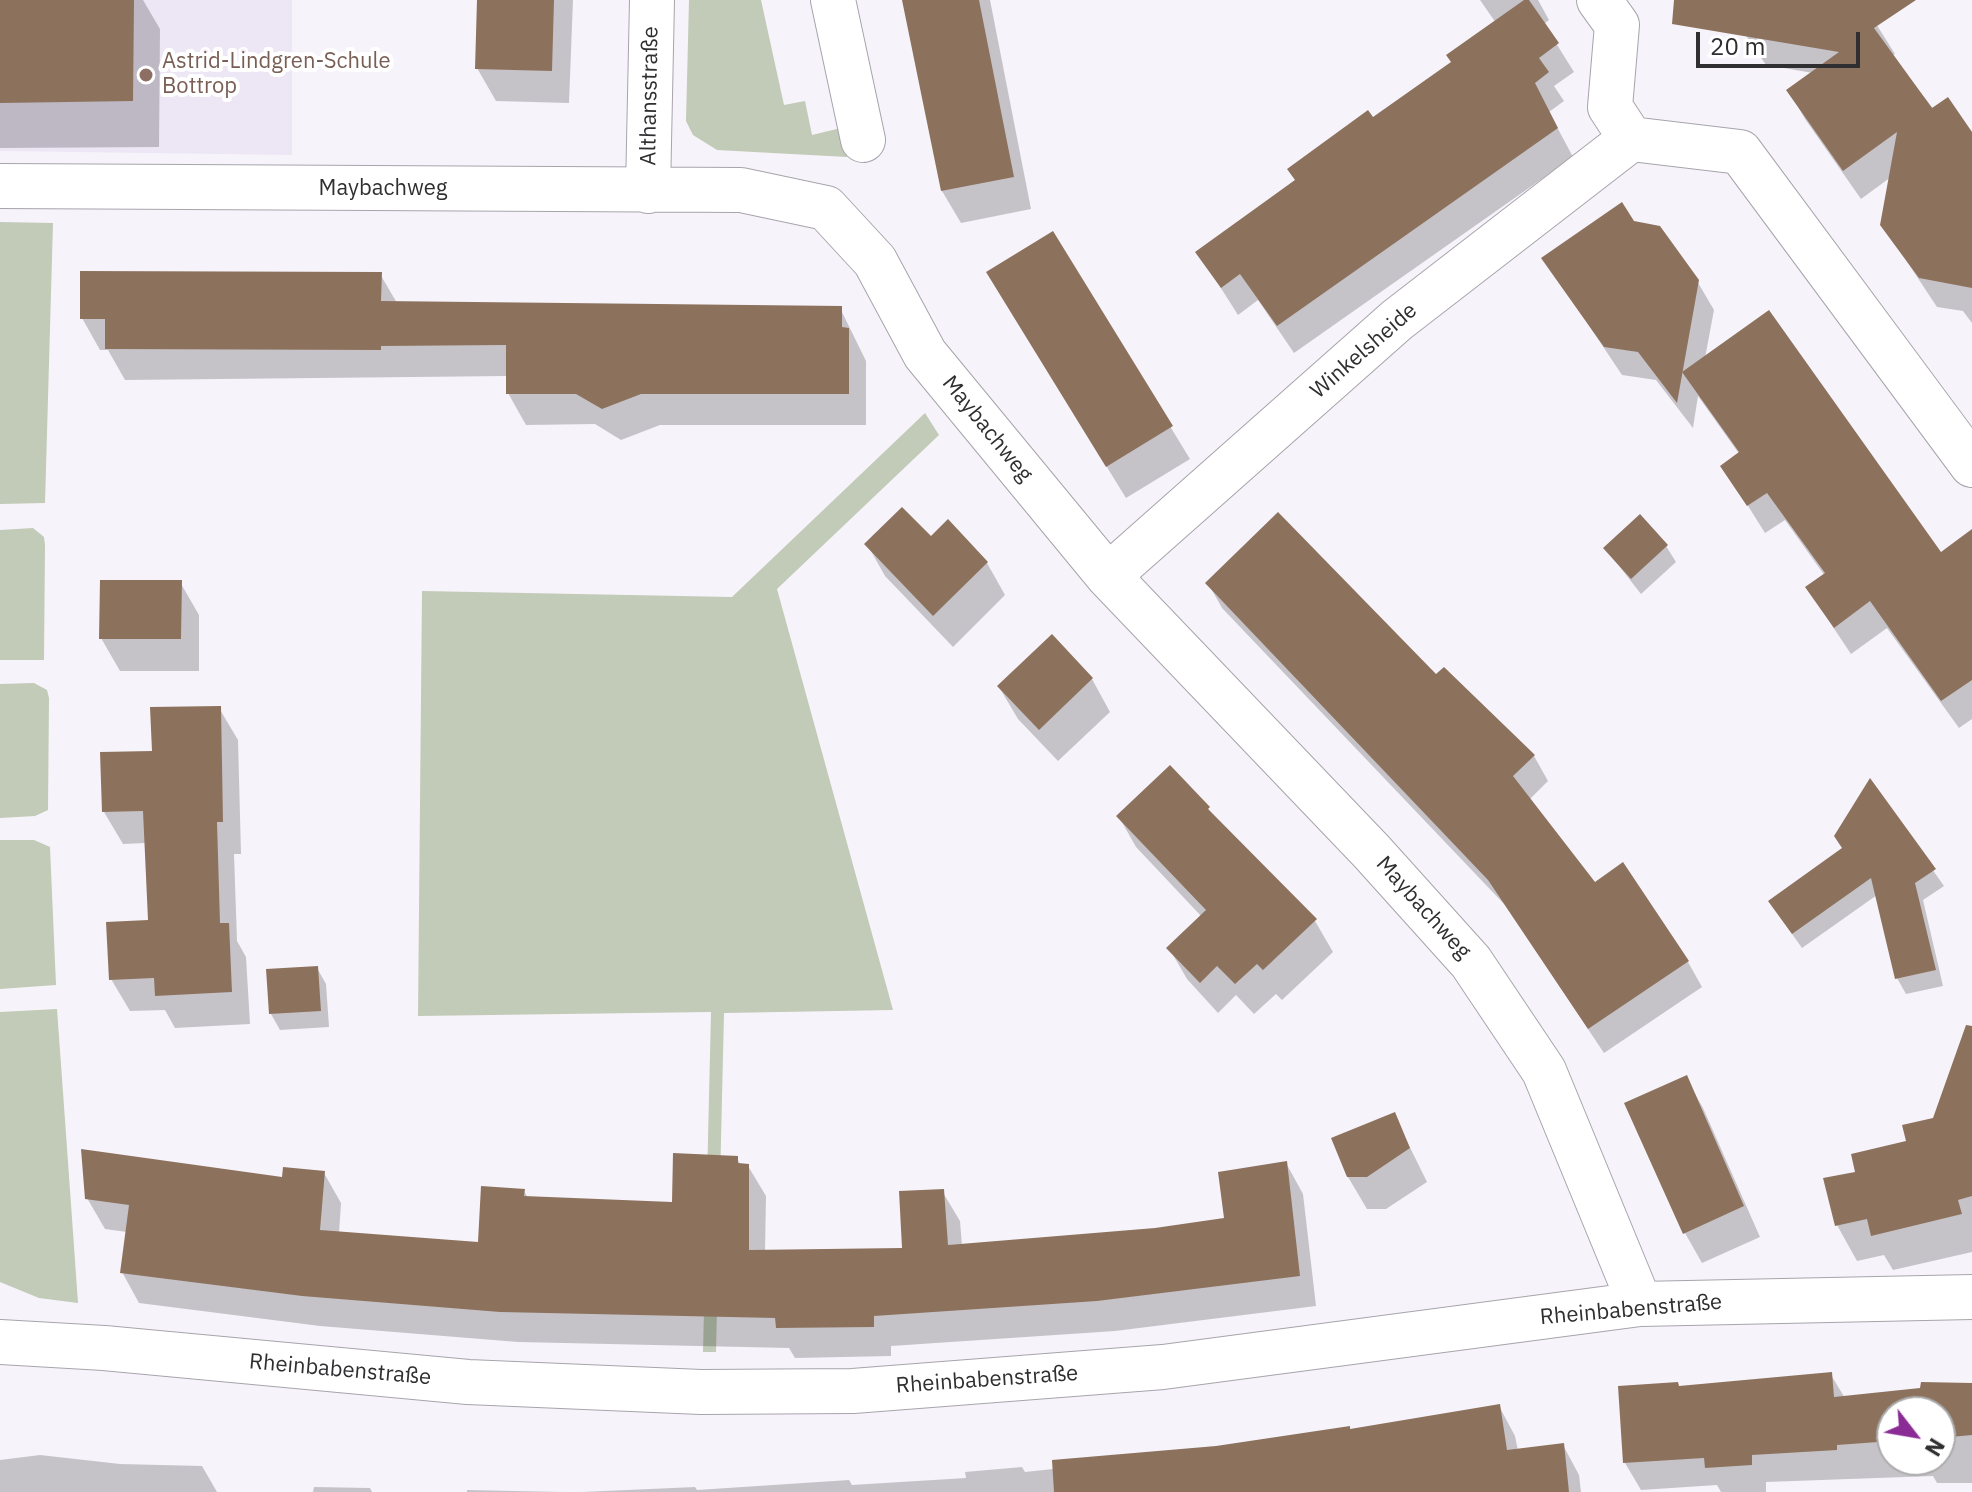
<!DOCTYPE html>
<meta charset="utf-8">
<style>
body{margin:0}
#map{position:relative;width:1972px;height:1492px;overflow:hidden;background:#f7f3fb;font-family:"IBM Plex Sans",sans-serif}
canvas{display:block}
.north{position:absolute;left:1876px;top:1396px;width:80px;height:80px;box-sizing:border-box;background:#fff;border:2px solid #acabac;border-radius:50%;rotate:121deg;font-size:22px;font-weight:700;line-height:32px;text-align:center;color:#2f2e30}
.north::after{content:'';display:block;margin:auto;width:28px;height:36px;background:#8b2c96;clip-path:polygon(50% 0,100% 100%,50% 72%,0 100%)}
.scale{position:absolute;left:1696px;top:32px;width:164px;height:36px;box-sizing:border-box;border:4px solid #2f2e30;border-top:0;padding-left:10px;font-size:24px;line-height:28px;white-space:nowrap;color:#2f2e30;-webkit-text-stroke:6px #fff;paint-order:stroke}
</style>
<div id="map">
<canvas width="1972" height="1492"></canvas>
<div class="north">N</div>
<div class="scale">20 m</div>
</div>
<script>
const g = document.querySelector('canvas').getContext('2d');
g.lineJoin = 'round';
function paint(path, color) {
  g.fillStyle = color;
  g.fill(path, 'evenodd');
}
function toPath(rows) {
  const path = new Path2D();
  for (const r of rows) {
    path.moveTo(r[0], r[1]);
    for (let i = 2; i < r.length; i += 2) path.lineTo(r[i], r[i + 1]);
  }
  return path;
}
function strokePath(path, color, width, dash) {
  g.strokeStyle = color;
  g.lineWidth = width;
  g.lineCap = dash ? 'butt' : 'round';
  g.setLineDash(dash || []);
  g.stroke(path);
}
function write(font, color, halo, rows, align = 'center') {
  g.font = font + ' "IBM Plex Sans",sans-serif';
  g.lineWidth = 8;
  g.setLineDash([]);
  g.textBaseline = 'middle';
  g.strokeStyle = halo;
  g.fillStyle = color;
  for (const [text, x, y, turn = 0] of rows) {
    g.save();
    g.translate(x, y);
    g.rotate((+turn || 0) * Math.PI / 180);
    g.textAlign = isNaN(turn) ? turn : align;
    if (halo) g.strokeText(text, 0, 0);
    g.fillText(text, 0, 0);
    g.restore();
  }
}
paint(toPath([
 [0,0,292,0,292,155,0,151]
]), '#ede6f5');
paint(toPath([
 [689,0,761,0,784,105,805,101,812,135,845,127,847,157,717,150,693,135,686,121],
 [0,222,53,223,45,503,0,504],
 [925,413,939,435,777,589,893,1010,724,1013,716,1352,703,1352,711,1012,418,1016,422,591,732,597],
 [33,528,44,537,45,545,44,660,0,660,0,530],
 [34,683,47,690,49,698,48,810,35,816,0,818,0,684],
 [0,840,34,840,50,847,56,985,0,989],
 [57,1009,67,1148,78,1303,39,1298,0,1282,0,1012]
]), '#c1cbb7');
paint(toPath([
 [0,0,143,0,160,29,159,147,0,148],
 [479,0,573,0,569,103,496,101,477,68],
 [904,0,990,0,1031,209,961,223,942,191],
 [1480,0,1538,0,1549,20,1544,24,1574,72,1554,86,1564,101,1549,112,1573,157,1294,353,1258,300,1238,315,1198,252,1453,63,1496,23],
 [1722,0,1861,0,1895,54,1892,56,1972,158,1972,323,1963,311,1937,307,1882,224,1891,177,1861,199,1805,119,1789,91,1813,73,1766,65],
 [1633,223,1697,281,1714,310,1705,358,1940,554,1972,565,1972,719,1959,728,1887,628,1851,654,1807,588,1825,576,1785,520,1765,533,1723,466,1740,455,1698,396,1693,428,1656,380,1622,375,1544,258],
 [1052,233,1190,459,1126,498,1007,305],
 [380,274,397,303,840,308,866,361,866,425,660,425,621,440,595,424,526,425,508,393,508,376,125,380,108,350,100,350,82,318],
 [867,544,987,563,1005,595,953,647,885,576],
 [1666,546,1676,562,1641,594,1605,548],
 [180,582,199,615,199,671,120,671,101,638],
 [1208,583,1436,677,1534,756,1548,781,1529,800,1594,885,1688,962,1702,987,1604,1053,1505,905,1222,608],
 [1052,637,1092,679,1110,712,1058,761,1018,719,999,687],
 [219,708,238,740,241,854,234,854,237,941,246,957,250,1024,175,1028,165,1010,130,1011,111,979,150,922,146,843,123,844,104,812,154,753],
 [1870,781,1944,886,1923,900,1943,986,1906,994,1897,978,1877,895,1802,948,1780,917,1844,849],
 [1208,809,1315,921,1333,952,1282,1000,1276,994,1254,1014,1236,995,1218,1013,1187,979,1169,948,1202,917,1136,847,1119,817],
 [317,968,326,984,329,1027,280,1030,271,1014],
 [1972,1068,1972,1252,1893,1270,1884,1255,1857,1261,1837,1225,1857,1173,1908,1142,1934,1120],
 [1686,1078,1703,1108,1760,1237,1702,1263,1685,1233],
 [1394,1115,1427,1182,1386,1209,1367,1209,1348,1177],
 [737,1158,741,1166,748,1166,766,1196,765,1252,905,1250,942,1191,960,1221,962,1246,1155,1230,1226,1220,1286,1163,1303,1194,1316,1306,1115,1331,891,1346,891,1356,795,1358,789,1348,518,1342,320,1326,139,1303,122,1272,127,1232,105,1229,87,1198,324,1173,341,1203,339,1233,480,1244,524,1191,528,1198,673,1204],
 [1831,1375,1845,1398,1972,1384,1972,1483,1937,1483,1933,1476,1766,1482,1766,1492,1721,1492,1717,1485,1641,1490,1625,1463,1680,1388],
 [1892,1412,1940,1412,1940,1460,1892,1460],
 [1499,1406,1515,1436,1518,1451,1563,1445,1579,1475,1581,1492,582,1492,695,1487,697,1490,849,1480,852,1485,966,1478,965,1472,1022,1467,1025,1472,1119,1462,1350,1431],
 [40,1455,120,1464,202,1466,217,1492,0,1492,0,1460],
 [314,1487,370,1488,372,1492,313,1492],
 [467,1490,562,1492,467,1492]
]), '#0003');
paint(toPath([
 [0,0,134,0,133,101,0,103],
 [477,0,554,0,552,71,475,69],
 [902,0,979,0,1014,177,941,191],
 [1524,0,1529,0,1559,43,1539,58,1549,72,1535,83,1558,128,1277,326,1240,274,1221,288,1195,252,1295,180,1287,169,1368,110,1373,117,1451,62,1446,55],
 [1674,0,1916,0,1874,28,1932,108,1948,97,1972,132,1972,288,1919,278,1880,225,1897,132,1843,171,1786,90,1839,52,1672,24],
 [1622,202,1634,221,1660,226,1699,280,1677,403,1638,352,1604,347,1541,258],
 [1053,231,1173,426,1106,467,986,272],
 [80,271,382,272,381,301,842,306,842,327,849,328,849,394,641,394,602,409,576,394,506,394,506,345,381,346,381,350,105,349,105,319,80,319],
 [1769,310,1941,552,1972,529,1972,680,1941,701,1870,601,1834,628,1805,587,1825,573,1767,493,1747,506,1720,466,1739,452,1682,372],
 [902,507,931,536,948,519,988,562,933,616,864,544],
 [1278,512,1436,674,1444,667,1535,755,1513,776,1595,882,1623,862,1689,961,1588,1029,1488,880,1205,583],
 [1640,514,1668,545,1631,579,1603,548],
 [100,580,182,580,181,639,99,639],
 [1052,634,1093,678,1039,730,997,686],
 [221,706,223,822,217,822,220,923,229,923,232,992,155,996,154,978,109,980,106,922,148,920,143,811,102,812,100,752,152,751,150,707],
 [1170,765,1210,807,1208,809,1317,919,1263,970,1257,964,1235,984,1217,966,1200,983,1166,948,1206,910,1116,816],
 [1870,778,1936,869,1915,883,1936,970,1895,979,1871,878,1792,934,1768,901,1842,848,1834,836],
 [318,966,321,1011,269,1014,266,969],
 [1966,1025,1972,1026,1972,1196,1958,1200,1962,1214,1871,1236,1867,1219,1835,1226,1823,1178,1855,1172,1851,1154,1906,1141,1902,1125,1933,1118],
 [1687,1075,1744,1206,1683,1234,1624,1103],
 [1395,1112,1410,1148,1367,1177,1347,1177,1331,1138],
 [81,1149,282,1177,283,1167,325,1171,320,1230,478,1242,481,1186,525,1189,524,1196,672,1202,673,1153,738,1156,738,1163,749,1164,749,1250,902,1248,899,1191,944,1189,948,1245,1155,1228,1224,1218,1218,1172,1287,1161,1300,1276,1097,1301,874,1316,874,1327,776,1328,775,1318,500,1312,302,1296,120,1273,129,1205,85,1199],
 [1832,1372,1834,1397,1920,1388,1921,1382,1972,1383,1972,1435,1940,1438,1940,1412,1892,1412,1892,1441,1837,1445,1837,1450,1752,1455,1752,1465,1705,1468,1704,1458,1623,1463,1618,1386,1678,1382,1679,1386],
 [1500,1404,1507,1450,1564,1443,1569,1492,1054,1492,1052,1460,1216,1446,1350,1426,1350,1429]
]), '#8c725d');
const minor = toPath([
 [833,0,863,140],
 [1599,0,1617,25,1610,107,1631,139,1740,152,1972,465],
 [0,186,741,190,826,208,875,261,925,354,1108,576,1372,852,1471,962,1544,1071,1640,1304],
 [648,191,652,0],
 [1108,576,1397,320,1631,139],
 [0,1342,104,1348,468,1382,701,1392,853,1391,1163,1367,1640,1304,1972,1297]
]);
strokePath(minor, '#a7a4ab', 46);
strokePath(minor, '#fff', 44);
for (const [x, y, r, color] of [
 [146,75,8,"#8d6e63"]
]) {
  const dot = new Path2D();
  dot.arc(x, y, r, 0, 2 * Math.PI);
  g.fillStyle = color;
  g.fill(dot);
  strokePath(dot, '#fff', 3);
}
write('22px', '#785e54', '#fff', [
 ["Astrid-Lindgren-Schule",162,62],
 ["Bottrop",162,87]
], 'left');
write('22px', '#2f2e30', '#fff', [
 ["Althansstraße",650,96,-89],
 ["Maybachweg",383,189],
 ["Winkelsheide",1364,351,-41],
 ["Maybachweg",987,429,51],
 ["Maybachweg",1423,908,48],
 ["Rheinbabenstraße",1631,1310,-5],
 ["Rheinbabenstraße",340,1370,5],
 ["Rheinbabenstraße",987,1380,-4]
]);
</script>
